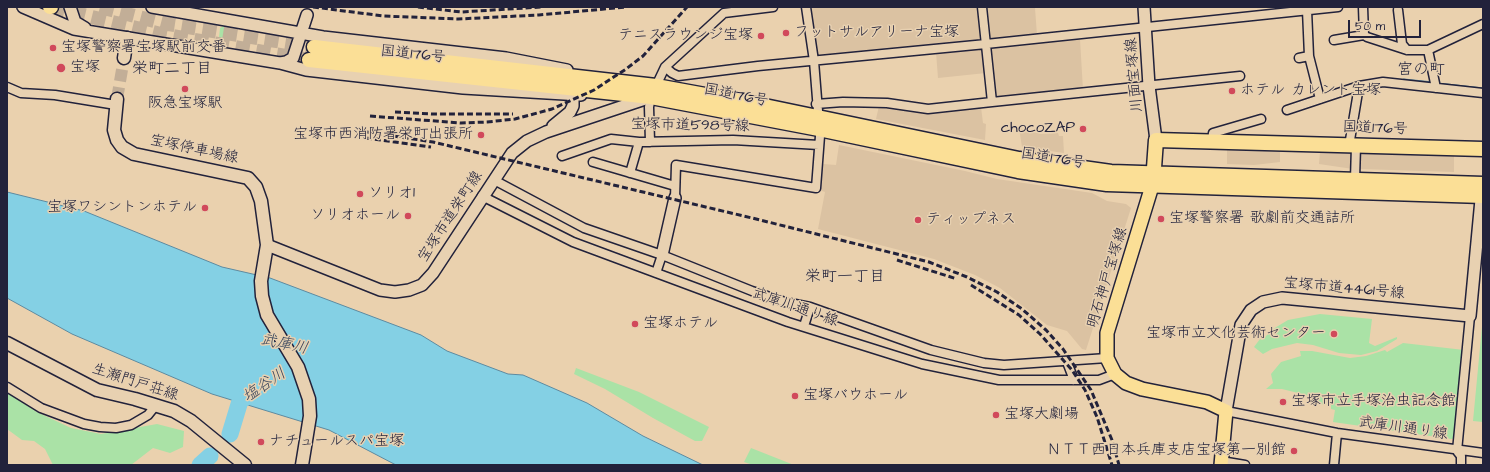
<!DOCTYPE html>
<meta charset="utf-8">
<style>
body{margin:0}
#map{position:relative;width:1490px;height:472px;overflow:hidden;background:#ead1ae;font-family:"Architects Daughter",sans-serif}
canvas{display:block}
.frame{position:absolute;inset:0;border:8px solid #22223b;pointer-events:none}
.scale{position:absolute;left:1348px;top:20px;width:73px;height:18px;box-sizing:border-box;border:2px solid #22223b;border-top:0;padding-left:5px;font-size:12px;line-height:14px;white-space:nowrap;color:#22223b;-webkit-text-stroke:3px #e8d1b1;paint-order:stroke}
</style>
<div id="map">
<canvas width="1490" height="472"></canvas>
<div class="frame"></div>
<div class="scale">50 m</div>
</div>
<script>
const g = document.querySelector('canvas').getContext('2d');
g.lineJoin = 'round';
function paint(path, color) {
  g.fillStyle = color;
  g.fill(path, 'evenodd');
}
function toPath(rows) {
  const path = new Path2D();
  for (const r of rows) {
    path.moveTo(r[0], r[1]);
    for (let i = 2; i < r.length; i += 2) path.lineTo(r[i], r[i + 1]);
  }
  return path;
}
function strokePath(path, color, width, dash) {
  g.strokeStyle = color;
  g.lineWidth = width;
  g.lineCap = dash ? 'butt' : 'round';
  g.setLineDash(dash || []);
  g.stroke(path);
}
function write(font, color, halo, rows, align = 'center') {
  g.font = font + ' "Architects Daughter","Klee One",sans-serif';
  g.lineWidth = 3;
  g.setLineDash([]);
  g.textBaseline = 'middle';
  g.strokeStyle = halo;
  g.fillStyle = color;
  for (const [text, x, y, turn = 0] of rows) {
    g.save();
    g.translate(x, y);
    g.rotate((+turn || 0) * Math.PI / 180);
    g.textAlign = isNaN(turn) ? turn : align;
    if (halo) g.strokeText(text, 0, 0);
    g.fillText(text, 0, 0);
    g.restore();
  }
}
paint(toPath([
 [813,7,980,7,983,36,980,40,817,56,811,9],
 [985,7,1045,7,1035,8,1037,35,991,39,988,37],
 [1080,39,1083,90,999,97,995,94,990,51,993,47],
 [982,48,984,49,986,73,938,78,936,52],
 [879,106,928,113,981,107,983,123,986,124,985,140,876,119],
 [1019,128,1041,134,1058,133,1059,136,1063,136,1064,153,1022,147],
 [839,145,965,171,997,179,1092,193,1107,201,1126,204,1131,208,1086,350,1082,349,1067,331,1047,325,1000,288,975,275,934,259,818,229,825,192,819,190,823,164,836,165],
 [1227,148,1280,149,1280,162,1254,165,1227,164],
 [1320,152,1354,153,1353,169,1319,164],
 [1360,153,1454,155,1454,172,1360,169]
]), '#dbc2a2');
paint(toPath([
 [224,26,230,29,230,39,226,47,218,47,220,28],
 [1320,314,1372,319,1369,343,1375,346,1397,337,1397,339,1377,351,1361,355,1339,353,1313,345,1297,343,1272,349,1263,354,1254,347,1260,339,1262,340,1273,329,1288,320],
 [1483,316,1483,422,1473,421],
 [1403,343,1464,350,1456,438,1451,439,1333,422,1335,410,1331,409,1331,405,1308,403,1310,396,1282,389,1266,389,1273,383,1271,374,1281,362,1301,356,1300,351,1312,351,1350,358,1366,356,1385,350,1387,352],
 [576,368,639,392,709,427,702,441,695,441,653,418,605,389,574,374],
 [7,393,37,412,71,428,101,434,157,424,184,431,183,447,170,453,153,448,131,465,53,465,45,449,34,441,22,440,7,429],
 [751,448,794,465,753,465,744,462]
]), '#aae2a6');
const water = toPath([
 [7,192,84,211,222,267,270,278,421,335,447,351,508,374,523,375,587,403,643,436,703,465,396,465,329,430,212,394,72,334,7,298,7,192]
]);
paint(water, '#84d0e4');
strokePath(water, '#5d8aa0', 1);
strokePath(toPath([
 [1404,80,1433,83],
 [1438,84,1483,89]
]), '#5d8aa0', 3);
strokePath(toPath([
 [230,434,240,401,257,389],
 [200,465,210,456]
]), '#84d0e4', 17);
strokePath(toPath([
 [117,99,124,58]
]), '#c2ae97', 12, [12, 6]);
strokePath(toPath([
 [51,7,161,34,309,60],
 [100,7,162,23,314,47]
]), '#c2ae97', 14, [14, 7]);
const minor = toPath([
 [1363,7,1364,35,1367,37,1407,50,1428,50],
 [1307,10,1309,56,1320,99],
 [1398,10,1402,44,1407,50],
 [1334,40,1364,35],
 [1299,58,1309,56],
 [665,67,672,73,678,76,758,66,986,44,1338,7],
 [656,86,665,67,724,13,773,7],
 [7,87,21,93,55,95,116,105],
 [1436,88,1428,50,1483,24],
 [992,102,1240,76],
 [816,104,843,102,887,103,928,109,992,102,982,7],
 [1287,110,1359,86,1383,82,1483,93],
 [650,142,649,107,651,97],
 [1212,142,1213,133,1261,119],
 [1349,146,1359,86],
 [562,156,611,139,639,142,733,140,819,145],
 [593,162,675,186],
 [630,173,639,142],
 [1355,179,1356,146],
 [494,180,584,228,662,255,752,291,785,302,810,307,931,350,984,363,1004,365,1107,358],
 [482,196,573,242,788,322,922,364,999,380,1099,380,1115,374],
 [675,198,676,165,816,188,820,136,814,61,806,7],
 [656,273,662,255],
 [804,326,810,307],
 [1067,362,1074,380],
 [7,387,41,408,84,424,100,427,116,428,131,425,148,415,156,405],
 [1226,411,1337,433,1483,453],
 [1221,461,1245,465],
 [1334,465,1337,433],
 [1461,465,1461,456,1457,451,1470,316]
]);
const tertiary = toPath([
 [23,7,74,29,280,63,306,70,463,88,581,95],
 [70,7,75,22,85,28],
 [152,7,323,37,506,58,567,70],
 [1144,7,1149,86,1156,140],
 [280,63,286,62,293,58,307,15],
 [553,126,570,112,573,106,573,95],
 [267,245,380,290,395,292,409,290,422,285,433,273,512,153,527,141,546,132,648,98],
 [662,255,675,198],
 [1226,411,1241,325,1251,310,1263,302,1282,298,1470,316,1482,189]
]);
const secondary = toPath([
 [124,58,127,38],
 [117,99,114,130,117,140,122,147,134,154,248,178,256,187,261,201,267,245,261,281,262,296,267,315,298,367,309,399,310,416,302,465],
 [7,343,97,390,135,399,174,411,191,421,245,465]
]);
const primary = toPath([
 [1152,186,1107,333,1107,358,1115,374,1126,383,1142,389,1207,402,1226,411,1221,465]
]);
const trunk = toPath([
 [50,7,51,7],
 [314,47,656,86,760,105,1019,159,1111,172,1483,184],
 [309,60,651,97,819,129,1018,171,1107,184,1483,196],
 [1153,182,1156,140,1483,149]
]);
strokePath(minor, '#22223b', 11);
strokePath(tertiary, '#22223b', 14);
strokePath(secondary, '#22223b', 15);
strokePath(primary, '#22223b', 16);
strokePath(trunk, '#22223b', 17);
strokePath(minor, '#e8d1b1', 8);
strokePath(tertiary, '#e8d1b1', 11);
strokePath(secondary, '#e8d1b1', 12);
strokePath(primary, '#fbdf96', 13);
strokePath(trunk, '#fbdf96', 14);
strokePath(toPath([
 [313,7,384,16,458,19,539,15,626,7],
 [418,7,461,12,541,7],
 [395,112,433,114,513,114],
 [370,116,461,123,487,122,515,119,552,109,594,90,626,69,643,56,687,7],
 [367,132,433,142,752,218,929,262,967,277,997,292,1022,309,1046,330,1063,349,1091,390,1112,440,1119,465],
 [366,138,431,147],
 [897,260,957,279],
 [971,285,1019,315,1040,334,1072,370,1085,390,1097,417,1112,465]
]), '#22223b', 3, [6, 3]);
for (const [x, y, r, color] of [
 [786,33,4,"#d1495b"],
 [761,36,4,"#d1495b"],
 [53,48,4,"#d1495b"],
 [61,68,5,"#d1495b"],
 [185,89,4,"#d1495b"],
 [1232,91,4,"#d1495b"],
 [1083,129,4,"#d1495b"],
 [481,135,4,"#d1495b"],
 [360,194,4,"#d1495b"],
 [205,208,4,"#d1495b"],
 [408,216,4,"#d1495b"],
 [1161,219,4,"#d1495b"],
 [918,220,4,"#d1495b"],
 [635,324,4,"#d1495b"],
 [1334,334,4,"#d1495b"],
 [795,396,4,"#d1495b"],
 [1283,402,4,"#d1495b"],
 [996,415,4,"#d1495b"],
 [261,442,4,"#d1495b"],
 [1294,451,4,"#d1495b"]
]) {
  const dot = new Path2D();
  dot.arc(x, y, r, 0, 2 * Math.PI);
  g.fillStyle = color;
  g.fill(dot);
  strokePath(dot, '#e8d1b1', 1.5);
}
write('15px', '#22223b', '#e8d1b1', [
 ["フットサルアリーナ宝塚",794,33],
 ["テニスラウンジ宝塚",753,36,"right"],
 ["宝塚警察署宝塚駅前交番",61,48],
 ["宝塚",70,68],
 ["ホテル カレント宝塚",1240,91],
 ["阪急宝塚駅",185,104,"center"],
 ["chocoZAP",1075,129,"right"],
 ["宝塚市西消防署栄町出張所",473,135,"right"],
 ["ソリオ1",368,194],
 ["宝塚ワシントンホテル",197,208,"right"],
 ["ソリオホール",400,216,"right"],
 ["宝塚警察署 歌劇前交通詰所",1169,219],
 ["ティップネス",926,220],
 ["宝塚ホテル",643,324],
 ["宝塚市立文化芸術センター",1326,334,"right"],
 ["宝塚バウホール",803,396],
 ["宝塚市立手塚治虫記念館",1291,402],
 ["宝塚大劇場",1004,415],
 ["ナチュールスパ宝塚",269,442],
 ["ＮＴＴ西日本兵庫支店宝塚第一別館",1286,451,"right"]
], 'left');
write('15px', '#22223b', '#e8d1b1', [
 ["国道176号",413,55,6],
 ["川面宝塚線",1135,75,-95],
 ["国道176号",736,96,11],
 ["宝塚市道598号線",690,126,1],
 ["国道176号",1375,129,2],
 ["宝塚停車場線",194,150,12],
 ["国道176号",1053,159,9],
 ["宝塚市道栄町線",451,217,-57],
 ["明石神戸宝塚線",1108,278,-73],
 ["宝塚市道4461号線",1344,289,5],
 ["武庫川通り線",795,308,19],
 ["生瀬門戸荘線",135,383,18],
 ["武庫川通り線",1403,429,8]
]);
write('16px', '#22223b', '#e8d1b1', [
 ["栄町二丁目",172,70],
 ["宮の町",1421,71],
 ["栄町一丁目",845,278]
]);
write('italic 16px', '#36455d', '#e8d1b1', [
 ["武庫川",284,345,12],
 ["塩谷川",265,386,-34]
]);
</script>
